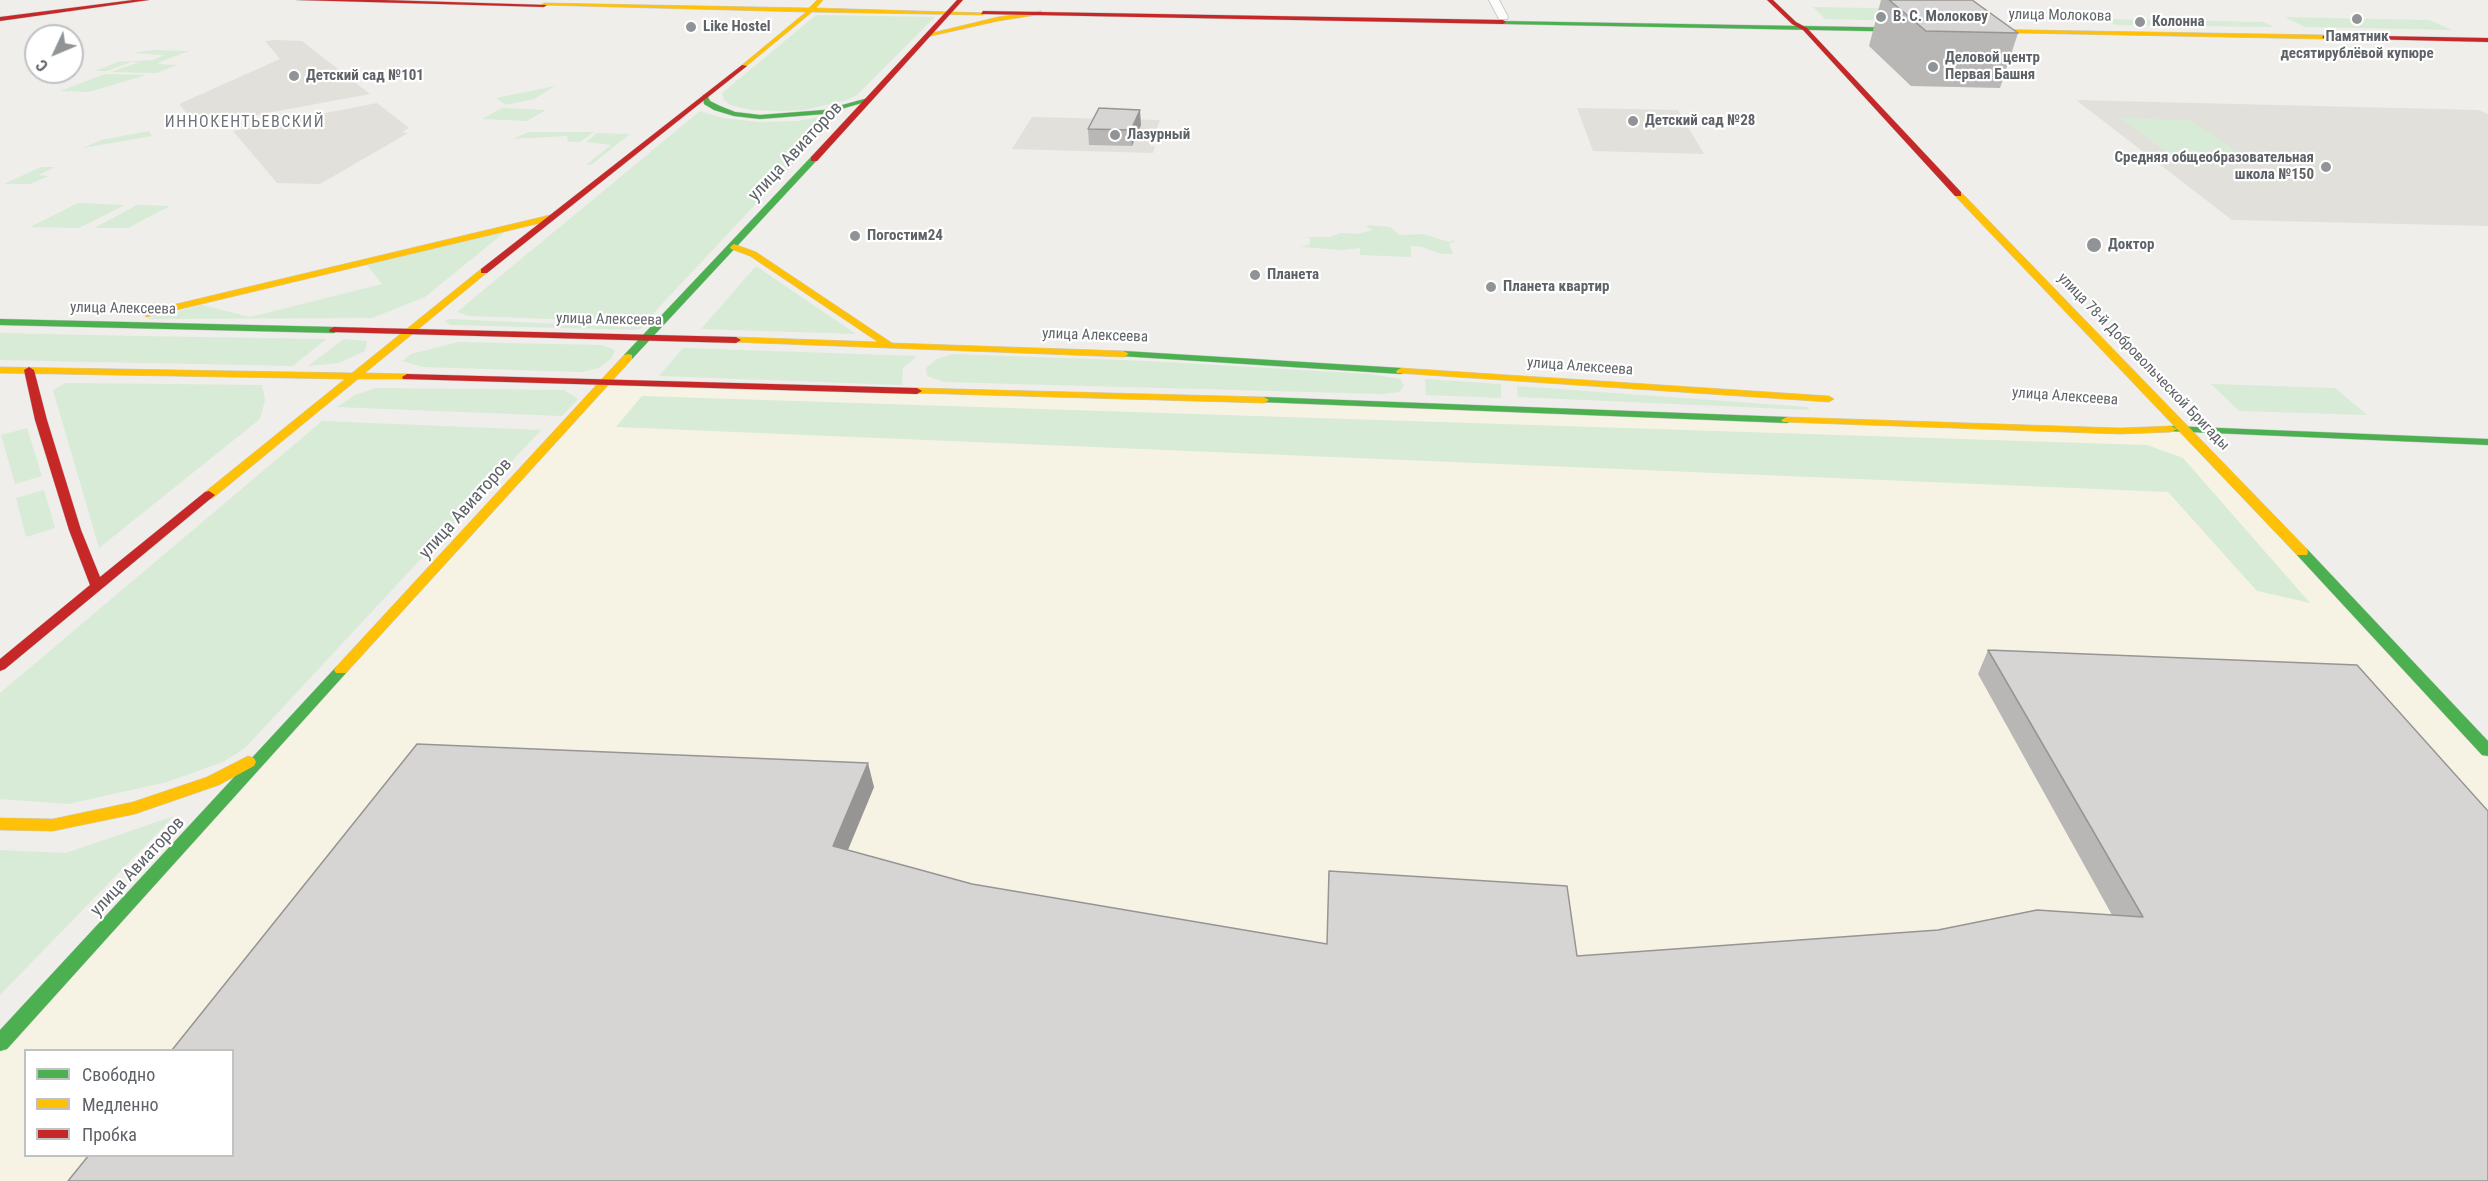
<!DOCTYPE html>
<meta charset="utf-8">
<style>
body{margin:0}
#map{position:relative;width:2488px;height:1181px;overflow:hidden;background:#efeeea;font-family:"Roboto Condensed",sans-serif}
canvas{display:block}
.legend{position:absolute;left:24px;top:1049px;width:210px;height:108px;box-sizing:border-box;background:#fff;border:2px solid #bfc1c3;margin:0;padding:8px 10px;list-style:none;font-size:18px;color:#5f6368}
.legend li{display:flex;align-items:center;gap:12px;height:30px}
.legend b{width:30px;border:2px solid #bfc1c3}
.north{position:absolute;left:24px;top:24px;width:60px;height:60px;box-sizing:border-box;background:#fff;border:2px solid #bfc1c3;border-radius:50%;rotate:226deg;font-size:16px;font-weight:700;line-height:24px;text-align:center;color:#5f6368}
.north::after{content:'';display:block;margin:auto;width:21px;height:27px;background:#919496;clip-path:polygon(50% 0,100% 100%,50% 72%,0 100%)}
</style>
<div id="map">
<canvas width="2488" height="1181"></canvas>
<ul class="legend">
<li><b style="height:8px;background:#4caf50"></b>Свободно</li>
<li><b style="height:8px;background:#ffc107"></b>Медленно</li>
<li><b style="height:8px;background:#c62828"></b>Пробка</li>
</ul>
<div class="north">С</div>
</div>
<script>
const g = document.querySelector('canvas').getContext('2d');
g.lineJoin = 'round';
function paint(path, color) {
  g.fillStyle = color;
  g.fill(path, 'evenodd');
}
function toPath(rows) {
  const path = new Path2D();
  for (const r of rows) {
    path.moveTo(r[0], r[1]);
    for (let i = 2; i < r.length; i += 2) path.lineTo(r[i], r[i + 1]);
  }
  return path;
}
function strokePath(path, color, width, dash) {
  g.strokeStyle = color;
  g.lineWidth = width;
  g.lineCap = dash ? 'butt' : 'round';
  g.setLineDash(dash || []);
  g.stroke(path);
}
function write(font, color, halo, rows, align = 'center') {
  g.font = font + ' "Roboto Condensed",sans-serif';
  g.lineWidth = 4.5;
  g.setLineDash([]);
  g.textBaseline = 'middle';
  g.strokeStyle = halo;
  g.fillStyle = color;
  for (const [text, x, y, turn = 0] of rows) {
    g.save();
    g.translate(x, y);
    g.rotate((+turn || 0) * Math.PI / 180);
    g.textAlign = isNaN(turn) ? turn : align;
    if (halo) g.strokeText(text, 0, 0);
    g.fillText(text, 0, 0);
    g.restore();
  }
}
paint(toPath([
 [605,382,2186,429,2488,751,2488,1181,0,1181,0,1043],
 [26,1050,232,1050,232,1156,26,1156]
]), '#f7f3e4');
paint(toPath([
 [276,40,302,41,370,94,197,126,179,104,280,59,265,41],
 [2076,100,2478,110,2488,114,2488,226,2232,220],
 [377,103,409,128,402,132,408,133,320,184,277,183,233,131],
 [1577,108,1678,110,1704,154,1593,151],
 [1032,117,1160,120,1150,146,1155,146,1153,153,1012,149]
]), '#e2e0da');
paint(toPath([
 [1813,7,1937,9,1953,22,1825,19],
 [816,15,935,17,857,95,847,100,804,110,779,111,751,110,730,105,724,100,722,93],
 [2285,17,2429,20,2452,30,2305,27],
 [2104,19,2263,22,2274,27,2115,25],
 [153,50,189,51,160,62,158,64,177,65,157,73,111,72,140,62,131,62,107,71,95,71,118,62,153,60,164,55,133,53],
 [105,74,146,75,89,92,60,91],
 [555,86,534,99,506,105,496,98],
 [502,108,546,110,527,121,482,119],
 [700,111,722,118,759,122,798,121,841,113,648,319,634,322,469,316,457,312],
 [2120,118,2190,120,2256,164,2180,162],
 [149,131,152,136,83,148,101,140],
 [529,132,594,132,580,142,568,142,567,136,513,139],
 [597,133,630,134,591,165,586,165,611,145,586,142],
 [41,167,55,167,39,175,49,176,30,184,4,184],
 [78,203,125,205,79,228,30,227],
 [137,205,170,206,128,228,94,228],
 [1369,225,1390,227,1400,235,1423,234,1449,242,1453,240,1455,241,1449,244,1453,254,1441,254,1422,247,1411,246,1411,257,1360,255,1360,248,1342,250,1301,247,1310,244,1310,238,1305,237,1330,237,1341,233,1357,234,1372,230,1366,226],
 [506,231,425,297,372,318,146,319,202,305,250,317,382,284,367,265],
 [756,266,856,334,701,329],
 [448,319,632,327,641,325,643,328,634,330,451,325,445,322],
 [0,333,136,336,326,339,293,366,0,360],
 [344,339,367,341,365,351,339,363,308,366],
 [458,342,602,345,615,350,612,358,599,368,581,372,423,367,402,361,411,354],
 [683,348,917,356,903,368,902,385,659,376],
 [953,354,1148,361,1369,374,1400,379,1404,386,1399,392,1383,394,944,382,927,376,926,368,937,359],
 [1425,379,1501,384,1501,398,1426,395],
 [66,383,262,385,265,400,260,419,99,548,53,390],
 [2211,384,2335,388,2367,415,2239,411],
 [1517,386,1808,407,1809,410,1518,397],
 [376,388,564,390,578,399,562,416,337,407,355,395],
 [642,396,2147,445,2183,458,2310,603,2257,591,2168,492,616,427],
 [322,421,541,430,245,748,223,762,167,782,68,804,0,799,0,693],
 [27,428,42,476,15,484,1,435],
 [44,490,55,528,26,537,16,498],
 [174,816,0,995,0,850,66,853]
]), '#d8ebd6');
const street = toPath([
 [1489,0,1499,0,1508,17,1507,19,1499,19,1489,0]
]);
const fast = toPath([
 [1501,21,1919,28,1922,30,1919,32,1503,24,1501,21],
 [703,95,707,95,710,101,720,106,735,112,760,115,824,110,868,98,872,100,824,114,760,119,734,116,714,110,704,104,703,95],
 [811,157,818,159,632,359,624,359,624,355,811,157],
 [0,319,334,327,339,330,334,333,0,325,0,319],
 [1124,351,1401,368,1406,371,1401,374,1120,356,1120,352,1124,351],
 [1264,397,1787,417,1793,420,1787,423,1260,402,1259,400,1264,397],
 [2171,426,2488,439,2488,445,2167,431,2167,427,2171,426],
 [2302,548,2307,549,2488,741,2488,756,2482,755,2297,555,2296,552,2302,548],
 [341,665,348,670,346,673,7,1049,0,1051,0,1030,336,667,341,665]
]);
const slow = toPath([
 [817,0,823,0,816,8,986,13,983,15,812,12,744,68,742,65,806,12,541,5,544,3,809,8,817,0],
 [1041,11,1043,14,998,21,931,36,928,34,998,17,1041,11],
 [1971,29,2324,35,2327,37,2324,39,1969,32,1971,29],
 [1955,192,1961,192,2307,549,2308,552,2307,555,2297,555,1955,196,1955,192],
 [550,215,554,218,553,220,147,317,142,314,147,311,550,215],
 [734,244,756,252,892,343,1124,351,1129,354,1124,357,732,342,732,338,736,337,878,342,750,256,731,249,730,247,734,244],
 [481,269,489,271,365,373,407,374,412,377,411,379,358,379,213,498,209,499,205,498,203,495,205,492,345,379,0,373,0,367,352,373,481,269],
 [628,354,632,355,632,359,346,673,336,673,334,670,336,667,624,355,628,354],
 [1401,368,1829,396,1834,399,1829,402,1397,373,1396,371,1401,368],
 [917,388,1264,397,1269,400,1264,403,913,393,913,389,917,388],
 [1787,417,2120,428,2171,426,2177,429,2171,432,2120,434,1783,422,1781,420,1787,417],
 [248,756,254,758,256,762,254,766,219,785,135,814,53,831,0,830,0,818,53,819,133,802,207,777,248,756]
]);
const jam = toPath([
 [133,0,149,0,0,21,0,17,133,0],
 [297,0,384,0,547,5,544,7,297,0],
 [957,0,963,0,817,161,811,161,811,157,957,0],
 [1767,0,1773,0,1796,22,1807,28,1961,192,1961,196,1955,196,1803,30,1792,24,1767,0],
 [983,11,1503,20,1506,22,1503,24,981,14,983,11],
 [2324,35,2488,38,2488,42,2322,38,2324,35],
 [742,65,747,66,487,273,481,273,481,269,742,65],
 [334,327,736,337,741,340,736,343,330,332,329,330,334,327],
 [29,367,34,370,47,420,81,530,100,577,205,492,209,491,215,495,5,669,0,671,0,659,90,585,69,530,35,420,24,370,29,367],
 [407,374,917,388,922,391,917,394,403,379,402,377,407,374]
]);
strokePath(street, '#cbcccc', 2);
strokePath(fast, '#cacacb', 1);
strokePath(slow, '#cacacb', 1);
strokePath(jam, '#cacacb', 1);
paint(street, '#fdfcfc');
paint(fast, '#4caf50');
paint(slow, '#ffc107');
paint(jam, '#c62828');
paint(toPath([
 [1881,0,1972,0,2018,33,2000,88,1911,86,1869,46],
 [1141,125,1132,146,1089,145,1088,129],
 [1988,650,2488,1181,68,1181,874,787,848,850,972,884,1327,944,1329,871,1577,956,1938,930,2112,915,1978,674]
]), '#b8b7b5');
paint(toPath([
 [1140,110,1141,125,1132,146,1131,130],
 [868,763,874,787,839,871,833,846]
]), '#969594');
const building = toPath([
 [1889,0,1972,0,2018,33,1926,31,1889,0],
 [1099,108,1140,110,1131,130,1088,129,1099,108],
 [1988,650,2357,665,2488,811,2488,1181,68,1181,89,1155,232,1155,232,1050,172,1050,417,744,868,763,833,846,972,884,1327,944,1329,871,1567,886,1577,956,1938,930,2037,910,2143,917,1988,650]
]);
paint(building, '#d6d5d3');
strokePath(building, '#969594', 1.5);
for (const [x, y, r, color] of [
 [1881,17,6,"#919496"],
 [2357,19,6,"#919496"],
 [2140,22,6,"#919496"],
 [691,27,6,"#919496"],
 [1933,67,6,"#919496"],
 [294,76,6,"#919496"],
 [1633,121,6,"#919496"],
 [1115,135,6,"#919496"],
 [2326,167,6,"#919496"],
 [855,236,6,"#919496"],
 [2094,245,8,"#919496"],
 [1255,275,6,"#919496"],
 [1491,287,6,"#919496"]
]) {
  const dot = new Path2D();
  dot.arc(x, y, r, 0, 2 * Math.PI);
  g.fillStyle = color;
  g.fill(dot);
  strokePath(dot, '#fff', 2);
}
write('15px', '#5f6368', '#fff', [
 ["улица Молокова",2060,16,1],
 ["улица Алексеева",123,309,1],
 ["улица Алексеева",609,320,1],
 ["улица Алексеева",1095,336,2],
 ["улица 78-й Добровольческой Бригады",2143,362,46],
 ["улица Алексеева",1580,367,4],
 ["улица Алексеева",2065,397,4]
]);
write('bold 15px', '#5f6368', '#fff', [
 ["В. С. Молокову",1893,17],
 ["Колонна",2152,22],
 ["Like Hostel",703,27],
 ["Памятник",2357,37,"center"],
 ["десятирублёвой купюре",2357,54,"center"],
 ["Деловой центр",1945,58],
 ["Первая Башня",1945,75],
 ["Детский сад №101",306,76],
 ["Детский сад №28",1645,121],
 ["Лазурный",1127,135],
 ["Средняя общеобразовательная",2314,158,"right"],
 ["школа №150",2314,175,"right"],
 ["Погостим24",867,236],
 ["Доктор",2108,245],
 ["Планета",1267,275],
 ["Планета квартир",1503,287]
], 'left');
g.letterSpacing = '1.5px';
write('16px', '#70757a', '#fff', [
 ["ИННОКЕНТЬЕВСКИЙ",245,123]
]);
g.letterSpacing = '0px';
write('18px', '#5f6368', '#fff', [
 ["улица Авиаторов",796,152,-47],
 ["улица Авиаторов",466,509,-48],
 ["улица Авиаторов",138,867,-47]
]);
</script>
